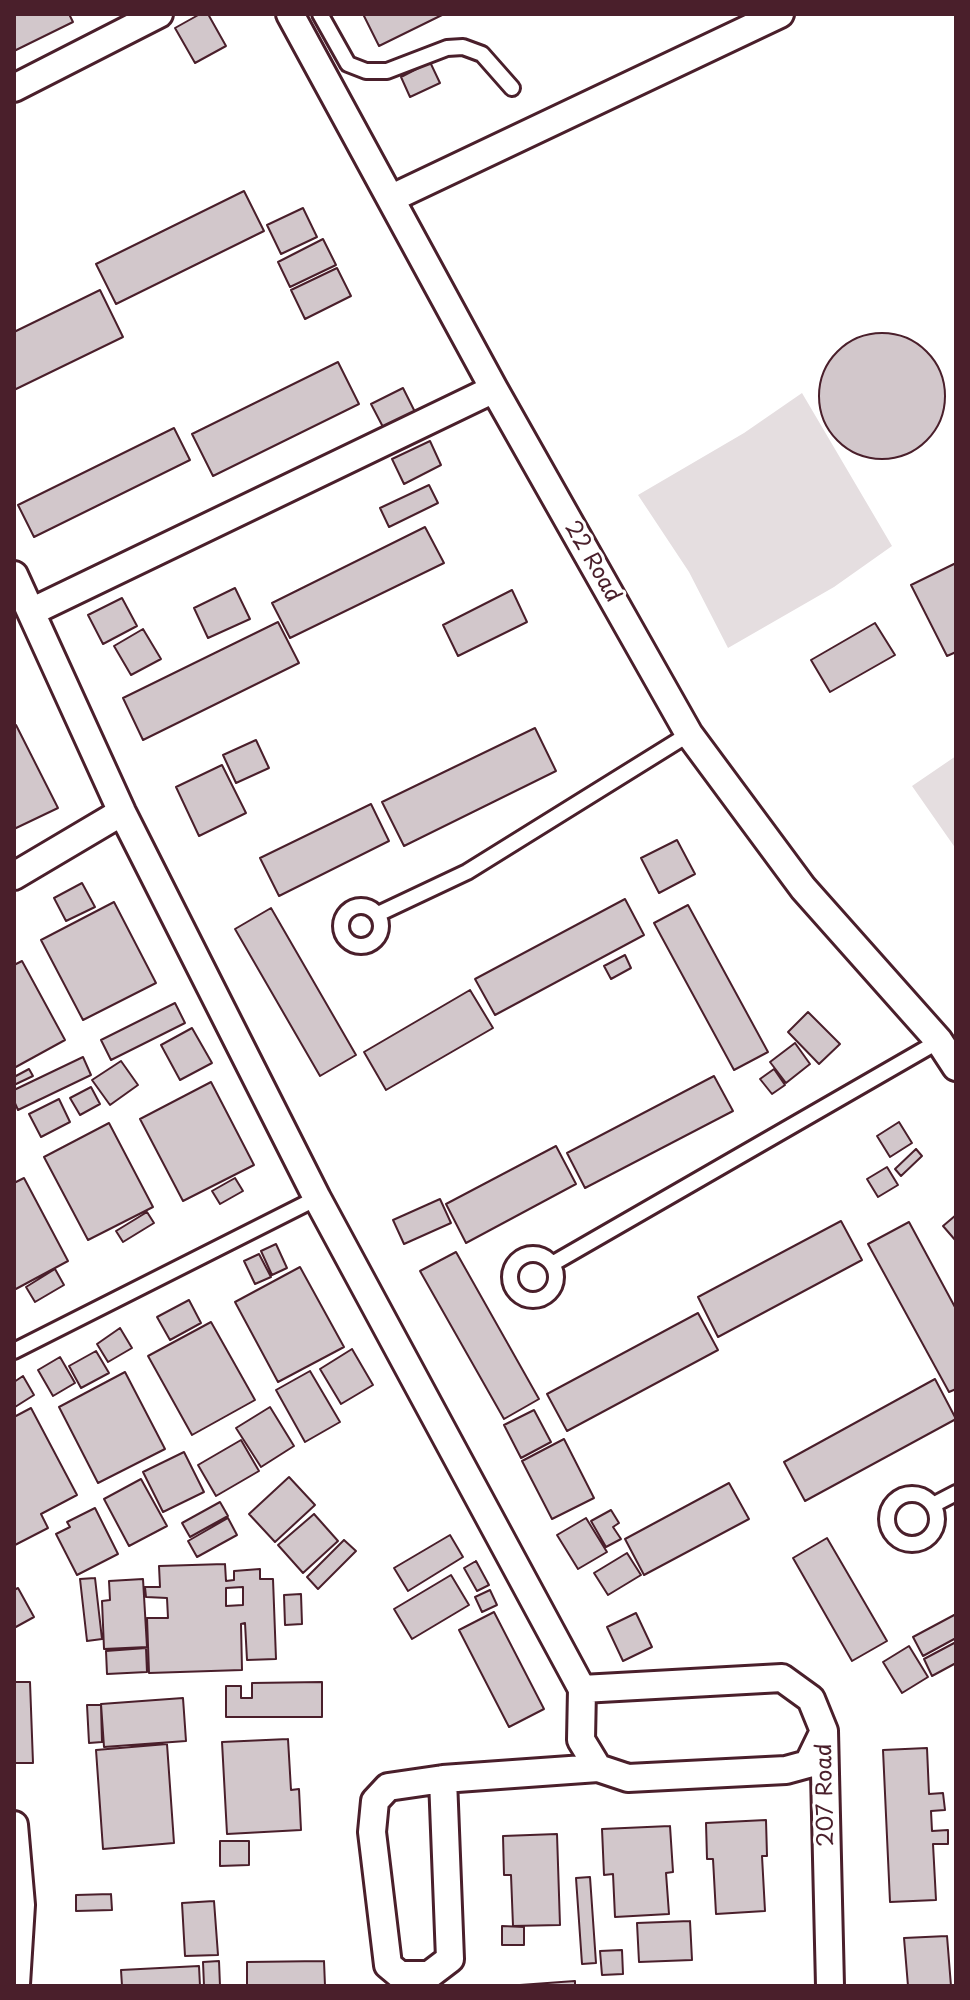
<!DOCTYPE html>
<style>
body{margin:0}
#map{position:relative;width:970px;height:2000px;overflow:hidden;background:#fff;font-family:"Playpen Sans",sans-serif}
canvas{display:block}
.frame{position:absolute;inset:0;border:16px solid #4a1f2b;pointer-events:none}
</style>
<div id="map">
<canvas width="970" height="2000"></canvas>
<div class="frame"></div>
</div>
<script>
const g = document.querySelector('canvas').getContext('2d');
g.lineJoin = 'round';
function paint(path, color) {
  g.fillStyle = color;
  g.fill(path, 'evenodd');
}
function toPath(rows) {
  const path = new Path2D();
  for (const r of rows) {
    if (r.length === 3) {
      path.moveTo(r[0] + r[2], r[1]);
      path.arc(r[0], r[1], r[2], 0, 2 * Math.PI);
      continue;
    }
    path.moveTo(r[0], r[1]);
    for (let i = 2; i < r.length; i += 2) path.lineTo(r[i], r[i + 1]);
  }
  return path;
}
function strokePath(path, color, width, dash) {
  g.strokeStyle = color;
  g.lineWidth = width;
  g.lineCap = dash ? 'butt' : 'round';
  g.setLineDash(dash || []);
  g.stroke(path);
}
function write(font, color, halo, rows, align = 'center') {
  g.font = font + ' "Playpen Sans",sans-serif';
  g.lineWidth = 6;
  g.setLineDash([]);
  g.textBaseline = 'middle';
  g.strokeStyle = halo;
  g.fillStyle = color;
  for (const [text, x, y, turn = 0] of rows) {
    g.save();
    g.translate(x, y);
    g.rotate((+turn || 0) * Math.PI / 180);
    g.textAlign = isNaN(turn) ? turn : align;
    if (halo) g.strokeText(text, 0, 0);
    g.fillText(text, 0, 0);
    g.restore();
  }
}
paint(toPath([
 [802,393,892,546,834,587,728,648,689,572,638,495,744,433],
 [956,756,956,849,912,786]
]), '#e5dee0');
const building = toPath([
 [14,14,69,14,73,22,14,51,14,14],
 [200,14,208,14,226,46,195,63,175,28,200,14],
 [363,14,441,14,442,15,379,46,363,14],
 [430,62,440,83,410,97,401,77,430,62],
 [244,191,264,231,116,304,96,264,244,191],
 [303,208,317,237,281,254,267,225,303,208],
 [323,239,336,265,290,287,278,262,323,239],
 [337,268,351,296,305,319,291,290,337,268],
 [100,290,123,337,14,390,14,332,100,290],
 [882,396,63],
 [338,362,359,404,213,476,192,434,338,362],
 [403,388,415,412,383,427,371,404,403,388],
 [174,428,190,460,34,537,18,505,174,428],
 [430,441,441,465,404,484,392,459,430,441],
 [429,485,438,503,389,527,380,508,429,485],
 [425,527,444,563,290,638,272,603,425,527],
 [956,563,956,652,947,656,911,585,956,563],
 [235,588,250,619,208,638,194,608,235,588],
 [512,590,527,622,458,656,443,625,512,590],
 [122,598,137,626,103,644,88,615,122,598],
 [278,622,299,663,143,740,123,698,278,622],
 [875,623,895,655,830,692,811,660,875,623],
 [143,629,161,659,131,675,114,646,143,629],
 [16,725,58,808,14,829,14,726,16,725],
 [535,728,556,771,404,846,382,802,535,728],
 [256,740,269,768,236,783,223,755,256,740],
 [222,765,246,813,199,836,176,787,222,765],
 [371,804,389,841,279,896,260,858,371,804],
 [677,840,695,874,659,893,641,858,677,840],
 [82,883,95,907,66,921,54,898,82,883],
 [625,899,644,935,495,1015,475,979,625,899],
 [114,902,156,983,83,1020,41,940,114,902],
 [688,905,768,1052,734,1070,654,923,688,905],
 [271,908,356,1055,320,1076,235,929,271,908],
 [625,955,631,968,611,979,604,966,625,955],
 [22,961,65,1040,14,1068,14,965,22,961],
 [470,990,493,1028,386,1090,364,1052,470,990],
 [175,1003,185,1023,111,1060,101,1040,175,1003],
 [808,1012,840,1044,819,1064,788,1032,808,1012],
 [192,1028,212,1063,180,1080,161,1045,192,1028],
 [795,1043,810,1064,786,1083,770,1062,795,1043],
 [83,1057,91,1075,18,1110,14,1101,14,1090,83,1057],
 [121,1061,138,1085,110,1105,92,1080,121,1061],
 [29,1069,33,1076,14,1085,14,1077,29,1069],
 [774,1069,785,1085,772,1094,760,1079,774,1069],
 [714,1076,733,1111,585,1188,567,1153,714,1076],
 [211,1082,254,1165,183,1201,140,1119,211,1082],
 [91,1087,100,1104,80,1115,70,1098,91,1087],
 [59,1099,70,1122,41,1137,29,1114,59,1099],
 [899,1122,912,1143,890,1157,877,1136,899,1122],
 [109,1123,153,1207,88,1240,44,1157,109,1123],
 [556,1146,576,1184,466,1243,446,1204,556,1146],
 [916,1149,922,1156,901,1176,895,1169,916,1149],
 [887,1167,898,1185,878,1197,867,1179,887,1167],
 [24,1178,68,1261,14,1290,14,1183,24,1178],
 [235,1178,243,1191,220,1204,212,1191,235,1178],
 [440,1199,451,1223,404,1244,393,1220,440,1199],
 [147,1212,154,1223,123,1242,116,1231,147,1212],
 [956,1215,956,1241,943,1226,956,1215],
 [841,1221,862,1260,718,1337,698,1297,841,1221],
 [909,1222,956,1309,956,1389,949,1392,868,1244,909,1222],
 [276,1244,287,1268,272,1275,261,1251,276,1244],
 [456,1252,539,1399,504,1419,420,1271,456,1252],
 [259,1254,271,1277,255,1284,244,1261,259,1254],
 [300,1267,344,1347,278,1382,235,1302,300,1267],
 [55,1269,64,1285,35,1302,26,1287,55,1269],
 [189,1300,201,1323,170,1340,157,1317,189,1300],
 [698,1313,718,1350,567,1431,547,1394,698,1313],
 [211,1322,255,1400,192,1435,148,1356,211,1322],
 [120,1328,132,1348,108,1362,97,1344,120,1328],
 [352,1349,373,1385,341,1404,320,1369,352,1349],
 [96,1351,109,1373,81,1388,69,1366,96,1351],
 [60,1357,75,1383,53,1396,38,1370,60,1357],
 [310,1371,340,1422,305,1442,276,1390,310,1371],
 [125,1372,165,1449,98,1483,59,1407,125,1372],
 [23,1376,34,1395,15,1407,14,1382,23,1376],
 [935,1379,956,1419,805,1501,784,1462,935,1379],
 [270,1407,294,1446,261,1467,236,1428,270,1407],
 [31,1408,77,1495,41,1514,48,1528,15,1545,14,1417,31,1408],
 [534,1410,551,1442,521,1458,504,1425,534,1410],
 [564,1439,594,1498,552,1519,522,1461,564,1439],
 [241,1440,259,1471,216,1496,198,1465,241,1440],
 [184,1452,204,1492,163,1512,143,1472,184,1452],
 [289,1477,315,1505,275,1542,249,1514,289,1477],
 [141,1479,167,1526,129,1546,104,1499,141,1479],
 [729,1483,749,1519,644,1575,625,1539,729,1483],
 [220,1502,228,1516,190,1537,182,1523,220,1502],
 [95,1508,118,1554,77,1575,56,1534,70,1527,67,1522,95,1508],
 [611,1510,619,1523,613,1527,621,1539,606,1547,591,1521,611,1510],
 [314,1514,338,1541,303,1573,278,1545,314,1514],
 [228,1518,237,1535,197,1557,188,1541,228,1518],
 [586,1518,607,1552,578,1569,557,1535,586,1518],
 [450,1535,463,1557,408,1591,394,1568,450,1535],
 [827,1538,887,1641,852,1661,793,1558,827,1538],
 [344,1540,356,1551,318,1589,307,1577,344,1540],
 [627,1553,641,1575,608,1595,594,1573,627,1553],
 [476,1561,489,1585,477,1591,464,1568,476,1561],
 [225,1564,226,1581,234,1580,234,1571,260,1569,260,1579,273,1579,276,1659,247,1660,245,1623,241,1624,242,1670,149,1673,147,1618,168,1618,167,1598,146,1597,145,1587,160,1587,159,1566,225,1564],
 [243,1587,243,1605,226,1606,226,1588,243,1587],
 [451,1575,469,1605,412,1639,394,1609,451,1575],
 [95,1578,102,1639,87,1641,80,1579,95,1578],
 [143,1579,147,1647,104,1649,102,1601,110,1600,109,1581,143,1579],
 [18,1588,34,1617,14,1628,14,1590,18,1588],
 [490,1590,497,1605,482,1612,475,1597,490,1590],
 [301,1594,302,1624,285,1625,284,1595,301,1594],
 [494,1612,544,1709,509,1727,459,1630,494,1612],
 [636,1613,652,1647,623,1661,607,1627,636,1613],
 [956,1614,956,1638,923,1656,913,1637,956,1614],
 [956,1642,956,1663,932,1676,924,1659,956,1642],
 [909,1646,928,1677,902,1693,883,1662,909,1646],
 [146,1648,147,1672,107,1674,106,1651,146,1648],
 [14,1682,30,1682,33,1763,14,1763,14,1682],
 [322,1682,322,1717,226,1717,226,1686,241,1686,241,1698,252,1698,252,1683,322,1682],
 [183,1698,186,1741,104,1747,101,1704,183,1698],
 [87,1705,101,1705,102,1742,89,1743,87,1705],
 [288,1739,291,1790,299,1789,301,1830,227,1834,222,1742,288,1739],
 [167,1744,174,1843,103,1849,96,1750,167,1744],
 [927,1748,929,1794,943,1793,945,1810,931,1811,932,1831,948,1830,948,1844,933,1844,936,1900,890,1902,883,1750,927,1748],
 [766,1820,767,1856,762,1856,765,1911,716,1914,713,1859,707,1859,706,1823,766,1820],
 [670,1826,673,1872,666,1873,669,1914,615,1917,613,1874,604,1875,602,1829,670,1826],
 [557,1834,560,1925,513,1926,511,1875,504,1875,503,1836,557,1834],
 [220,1841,249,1841,249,1865,220,1866,220,1841],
 [590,1877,596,1963,582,1964,576,1878,590,1877],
 [111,1894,112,1910,76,1911,76,1895,111,1894],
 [214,1901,218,1955,185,1956,182,1903,214,1901],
 [690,1921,692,1960,639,1962,637,1923,690,1921],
 [502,1926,524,1927,524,1945,502,1945,502,1926],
 [947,1936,951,1986,908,1986,904,1938,947,1936],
 [622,1950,623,1974,602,1975,600,1951,622,1950],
 [219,1961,220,1986,204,1986,203,1962,219,1961],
 [324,1961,325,1986,247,1986,247,1962,324,1961],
 [199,1966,200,1986,122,1986,121,1970,199,1966],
 [575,1981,575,1986,506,1986,575,1981]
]);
paint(building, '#d2c7cb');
strokePath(building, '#4a1f2b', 2);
const lane = toPath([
 [320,14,348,64,366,71,387,71,447,48,463,47,482,54,512,88],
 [361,926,20],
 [378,914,467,872,689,734],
 [533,1277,23],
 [552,1264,939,1041],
 [14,1351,317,1198],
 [912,1519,25],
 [933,1505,956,1493]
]);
const street = toPath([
 [290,14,494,389,689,734,803,888,939,1041,956,1067],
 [14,88,159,14],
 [392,198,780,14],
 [14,575,122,812,317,1198,582,1689,581,1740,598,1768,628,1778,786,1770,808,1764,824,1731],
 [31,612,494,389],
 [14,876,122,812],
 [582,1689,782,1678,811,1699,824,1731,830,1986],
 [443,1779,450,1959,429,1975,400,1975,388,1965,372,1832,375,1801,388,1787,443,1779,598,1768],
 [14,1825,21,1905,16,1984,14,1985]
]);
strokePath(lane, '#4a1f2b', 20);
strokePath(street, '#4a1f2b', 32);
strokePath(lane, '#fff', 14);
strokePath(street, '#fff', 26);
write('22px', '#4a1f2b', '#fff', [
 ["22 Road",592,562,60],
 ["207 Road",826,1795,-91]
]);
</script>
